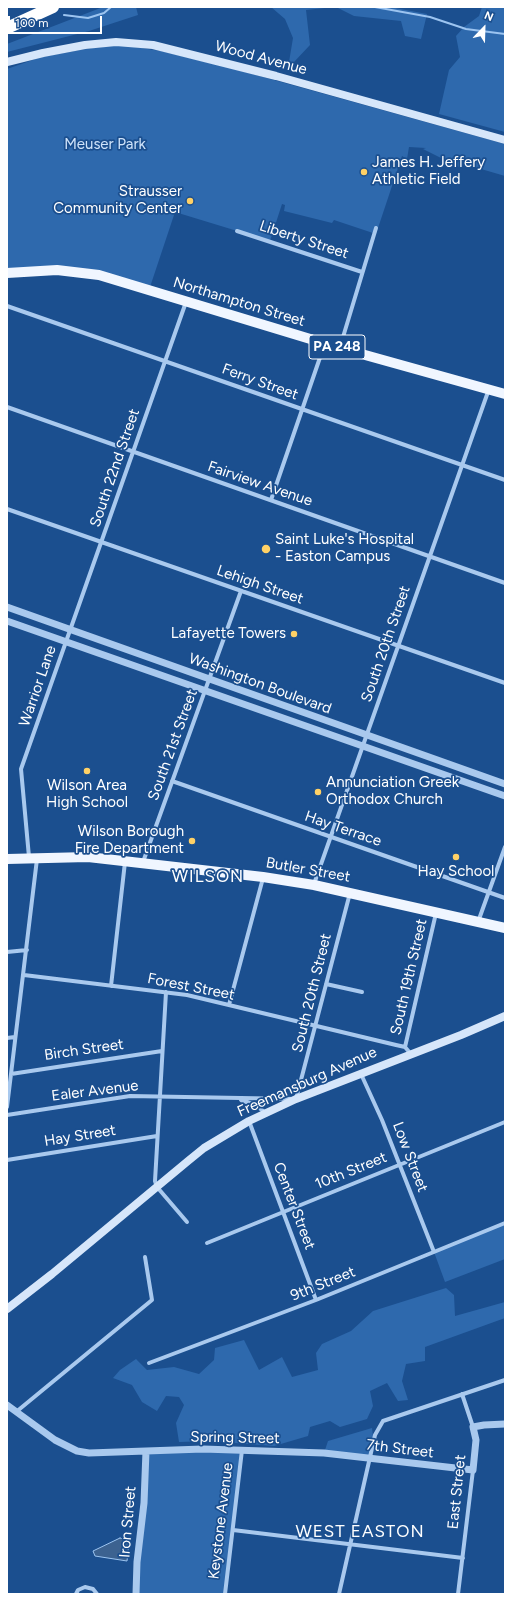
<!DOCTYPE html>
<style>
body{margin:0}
#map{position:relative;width:512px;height:1601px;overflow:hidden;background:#1b4f8f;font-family:Figtree,sans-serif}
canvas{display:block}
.frame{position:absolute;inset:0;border:8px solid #fff;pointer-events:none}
.north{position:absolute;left:464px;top:8px;width:40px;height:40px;-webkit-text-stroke:3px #1b4f8f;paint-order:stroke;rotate:23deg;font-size:11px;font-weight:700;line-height:16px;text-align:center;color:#fff}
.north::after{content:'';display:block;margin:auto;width:14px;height:18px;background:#fff;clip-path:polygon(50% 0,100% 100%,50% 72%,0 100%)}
.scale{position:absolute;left:8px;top:16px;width:94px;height:18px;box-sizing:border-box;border:2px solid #fff;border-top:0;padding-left:5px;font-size:12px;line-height:14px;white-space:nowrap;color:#fff;-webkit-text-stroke:3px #1b4f8f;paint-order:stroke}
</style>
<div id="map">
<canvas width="512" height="1601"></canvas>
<div class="frame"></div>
<div class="north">N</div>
<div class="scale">100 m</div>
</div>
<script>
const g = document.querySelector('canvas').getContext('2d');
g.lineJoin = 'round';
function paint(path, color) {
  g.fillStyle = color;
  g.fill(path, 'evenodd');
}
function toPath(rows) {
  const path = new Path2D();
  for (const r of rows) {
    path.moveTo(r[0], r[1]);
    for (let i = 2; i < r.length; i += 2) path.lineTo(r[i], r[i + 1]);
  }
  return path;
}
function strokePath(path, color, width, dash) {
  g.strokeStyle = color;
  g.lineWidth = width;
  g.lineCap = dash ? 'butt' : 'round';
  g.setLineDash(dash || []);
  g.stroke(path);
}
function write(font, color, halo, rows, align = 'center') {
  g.font = font + ' Figtree,sans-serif';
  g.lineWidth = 3.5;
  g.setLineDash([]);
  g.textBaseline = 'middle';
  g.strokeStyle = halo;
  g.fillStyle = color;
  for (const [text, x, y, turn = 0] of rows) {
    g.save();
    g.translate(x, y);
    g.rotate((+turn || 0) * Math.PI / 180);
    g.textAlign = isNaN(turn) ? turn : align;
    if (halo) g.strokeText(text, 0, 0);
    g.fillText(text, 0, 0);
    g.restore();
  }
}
paint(toPath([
 [103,7,136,7,138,15,89,31,7,52,7,44],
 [271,7,334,7,306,10,310,45,294,62,289,62,293,38,285,19],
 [336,7,390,7,427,14,421,39,405,36,401,21,354,16],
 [482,7,505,7,505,132,439,114,449,70,460,57,456,36,464,27,479,16],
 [113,46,128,46,161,51,238,70,505,144,505,176,464,164,461,168,423,149,426,148,409,147,407,159,402,156,376,234,334,220,332,223,284,211,285,205,282,204,270,241,175,212,149,290,99,275,7,273,7,69,41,57,92,48],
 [505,1223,505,1259,445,1282,434,1252],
 [446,1288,454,1295,455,1316,505,1302,505,1318,425,1347,425,1361,406,1364,402,1381,408,1400,398,1401,387,1383,370,1391,373,1406,367,1419,340,1427,330,1421,310,1427,308,1436,274,1446,209,1441,179,1442,176,1423,184,1405,179,1397,166,1396,157,1411,142,1402,132,1385,113,1378,120,1370,136,1359,147,1370,174,1367,199,1374,214,1360,215,1348,244,1340,259,1370,282,1357,292,1377,318,1370,316,1353,322,1344,351,1331,373,1311],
 [372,1428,374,1444,371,1460,324,1453,328,1441],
 [242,1450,225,1594,136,1594,146,1451]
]), '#2e69ad');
const water = toPath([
 [120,1538,129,1541,127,1561,95,1556,93,1551,120,1538]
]);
paint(water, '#3c6290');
strokePath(water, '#9cc4f0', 1);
strokePath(toPath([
 [375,7,430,17,466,29,505,34],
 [64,15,88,18,104,13,111,7]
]), '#9cc4f0', 2);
strokePath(toPath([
 [237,231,362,272],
 [7,306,505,480],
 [340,347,376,228],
 [7,407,505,583],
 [271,500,325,343],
 [7,509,505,683],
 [172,781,505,898],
 [29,857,21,769,186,302],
 [143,862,241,591],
 [314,884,489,389],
 [478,922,505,847],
 [7,952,27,950],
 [24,975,187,995,396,1045,405,1047,410,1053],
 [326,984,362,992],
 [111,986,125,862],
 [166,992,155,1181,157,1187,187,1222],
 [229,1005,263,878],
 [7,1038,15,1037],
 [405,1047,436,913],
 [11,1074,162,1051],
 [361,1074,382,1120,434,1252],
 [241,1100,255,1105,266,1113],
 [7,1107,37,859],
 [7,1115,130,1096,296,1099,350,893],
 [249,1121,316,1300],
 [7,1160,157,1136],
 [207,1243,505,1122],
 [149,1363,316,1300,505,1223],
 [462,1394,473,1427],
 [16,1412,152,1300,145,1257],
 [233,1530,463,1558],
 [76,1594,78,1590,85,1587,93,1589,97,1594],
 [225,1594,242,1450],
 [339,1594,375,1435,383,1421,505,1380],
 [458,1594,473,1470]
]), '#a9c9ee', 4);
strokePath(toPath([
 [7,607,505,784],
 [7,621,505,796],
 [7,1405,55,1440,77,1451,89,1453,203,1449,324,1453,473,1470,476,1440,473,1427,484,1425,505,1424],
 [136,1594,137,1562,144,1503,146,1451]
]), '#a9c9ee', 7);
strokePath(toPath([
 [7,62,43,53,85,45,116,42,153,45,276,76,505,140],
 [7,1309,52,1274,188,1161,204,1148,249,1121,296,1099,461,1035,505,1016]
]), '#d6e6fa', 8);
strokePath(toPath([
 [7,273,57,270,99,275,340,348,505,394],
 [7,859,88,857,263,877,314,885,505,928]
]), '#f0f6ff', 10);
strokePath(toPath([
 [7,28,53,7]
]), '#fff', 12);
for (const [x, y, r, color] of [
 [364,172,4,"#ffd166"],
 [190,201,4,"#ffd166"],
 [266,549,5,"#ffd166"],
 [294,634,4,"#ffd166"],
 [87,771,4,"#ffd166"],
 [318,792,4,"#ffd166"],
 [192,841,4,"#ffd166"],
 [456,857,4,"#ffd166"]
]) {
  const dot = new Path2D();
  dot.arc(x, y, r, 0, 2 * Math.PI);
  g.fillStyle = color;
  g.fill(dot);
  strokePath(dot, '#1b4f8f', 1.5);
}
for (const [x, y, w] of [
 [337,347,56]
]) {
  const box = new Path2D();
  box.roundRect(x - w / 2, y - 12, w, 24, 3);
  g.fillStyle = '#1b4f8f';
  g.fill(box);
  strokePath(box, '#fff', 1);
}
write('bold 14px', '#fff', null, [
 ["PA 248",337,347]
]);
write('15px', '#fff', '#1b4f8f', [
 ["Wood Avenue",261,58,15],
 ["Liberty Street",304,240,18],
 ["Northampton Street",239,302,17],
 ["Ferry Street",260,382,20],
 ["South 22nd Street",115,468,-71],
 ["Fairview Avenue",260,484,19],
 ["Lehigh Street",260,585,19],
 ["South 20th Street",386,644,-71],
 ["Washington Boulevard",260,684,20],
 ["Warrior Lane",38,686,-71],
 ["South 21st Street",173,745,-70],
 ["Hay Terrace",343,829,19],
 ["Butler Street",308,870,10],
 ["South 19th Street",409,977,-77],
 ["Forest Street",191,987,11],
 ["South 20th Street",312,993,-76],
 ["Birch Street",84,1050,-8],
 ["Freemansburg Avenue",307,1082,-24],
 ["Ealer Avenue",95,1091,-7],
 ["Hay Street",80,1136,-9],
 ["Low Street",410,1157,69],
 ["10th Street",351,1171,-22],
 ["Center Street",294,1206,69],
 ["9th Street",323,1284,-22],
 ["Spring Street",235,1438,1],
 ["7th Street",400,1449,7],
 ["East Street",457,1492,-84],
 ["Keystone Avenue",221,1521,-83],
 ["Iron Street",128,1522,-85]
]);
write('15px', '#cfe3fa', '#1b4f8f', [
 ["Meuser Park",105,145]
]);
write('15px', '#fff', '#1b4f8f', [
 ["James H. Jeffery",372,163],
 ["Athletic Field",372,180],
 ["Strausser",182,192,"right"],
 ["Community Center",182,209,"right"],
 ["Saint Luke's Hospital",275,540],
 ["- Easton Campus",275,557],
 ["Lafayette Towers",286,634,"right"],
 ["Annunciation Greek",326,783],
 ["Orthodox Church",326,800],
 ["Wilson Area",87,786,"center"],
 ["High School",87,803,"center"],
 ["Wilson Borough",184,832,"right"],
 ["Fire Department",184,849,"right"],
 ["Hay School",456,872,"center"]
], 'left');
g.letterSpacing = '1px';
write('17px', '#fff', '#1b4f8f', [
 ["WILSON",208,877],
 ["WEST EASTON",360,1532]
]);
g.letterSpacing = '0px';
</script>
